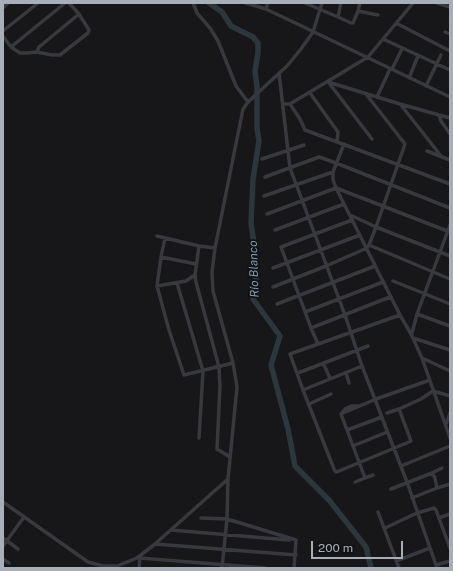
<!DOCTYPE html>
<meta charset="utf-8">
<style>
body{margin:0}
#map{position:relative;width:453px;height:571px;overflow:hidden;background:#171719;font-family:"Public Sans",sans-serif}
canvas{display:block}
.frame{position:absolute;inset:0;border:4px solid #a8afb9;pointer-events:none}
.scale{position:absolute;left:311px;top:541px;width:92px;height:18px;box-sizing:border-box;border:2px solid #a8afb9;border-top:0;padding-left:5px;font-size:12px;line-height:14px;white-space:nowrap;color:#a8afb9;-webkit-text-stroke:3px #121214;paint-order:stroke}
</style>
<div id="map">
<canvas width="453" height="571"></canvas>
<div class="frame"></div>
<div class="scale">200 m</div>
</div>
<script>
const g = document.querySelector('canvas').getContext('2d');
g.lineJoin = 'round';
function toPath(rows) {
  const path = new Path2D();
  for (const r of rows) {
    path.moveTo(r[0], r[1]);
    for (let i = 2; i < r.length; i += 2) path.lineTo(r[i], r[i + 1]);
  }
  return path;
}
function strokePath(path, color, width, dash) {
  g.strokeStyle = color;
  g.lineWidth = width;
  g.lineCap = dash ? 'butt' : 'round';
  g.setLineDash(dash || []);
  g.stroke(path);
}
function write(font, color, halo, rows, align = 'center') {
  g.font = font + ' "Public Sans",sans-serif';
  g.lineWidth = 3.5;
  g.setLineDash([]);
  g.textBaseline = 'middle';
  g.strokeStyle = halo;
  g.fillStyle = color;
  for (const [text, x, y, turn = 0] of rows) {
    g.save();
    g.translate(x, y);
    g.rotate((+turn || 0) * Math.PI / 180);
    g.textAlign = isNaN(turn) ? turn : align;
    if (halo) g.strokeText(text, 0, 0);
    g.fillText(text, 0, 0);
    g.restore();
  }
}
strokePath(toPath([
 [209,3,222,12,231,26,253,37,258,43,258,53,255,71,257,87,257,128,259,141,253,179,251,223,256,258,256,278,253,299,280,336,271,365,288,429,295,466,329,500,366,547,371,568]
]), '#2c373d', 5.5);
strokePath(toPath([
 [193,3,197,13,210,28,218,41,236,86,248,102],
 [246,3,266,9,450,97],
 [305,3,338,17,341,3],
 [437,3,450,7],
 [3,8,8,3],
 [266,9,268,3],
 [358,11,360,3],
 [338,17,351,23,353,23,358,11,378,15],
 [396,23,450,51],
 [3,31,38,3],
 [445,32,450,34],
 [3,36,11,47,20,53,27,53,37,52,52,55,60,55,88,33,89,30,79,14,69,3],
 [383,39,450,70],
 [11,47,65,3],
 [37,52,39,47,79,14],
 [392,69,402,49],
 [279,73,290,168,345,315,362,366,407,482,437,568],
 [409,78,418,56],
 [328,82,400,104,450,118],
 [329,83,372,139],
 [426,86,441,55],
 [310,93,338,132,337,141],
 [377,97,390,69],
 [283,104,290,104,368,57,413,3],
 [290,104,300,119,305,130,450,184],
 [401,105,441,156],
 [439,115,441,121,450,134],
 [344,144,333,172,333,180,336,188,400,315,411,334,422,358,450,438],
 [427,151,450,160],
 [262,159,304,145],
 [265,177,319,157,336,163,450,208],
 [264,196,333,172],
 [267,214,336,188,450,232],
 [350,215,376,227,450,256],
 [275,230,344,204],
 [157,236,199,246,215,248],
 [165,238,161,257,157,286,169,330,184,375,233,363],
 [369,245,450,279],
 [199,246,195,275,196,282,219,367,220,386,217,449,230,457],
 [161,257,196,264],
 [273,268,360,235],
 [393,281,450,304],
 [177,283,203,371,199,438],
 [157,286,186,281,195,275],
 [273,287,326,266,367,248,369,245,376,227,405,144,366,94],
 [277,304,375,266],
 [305,312,383,282],
 [417,314,450,326],
 [400,315,290,354,303,390,334,469,336,472,339,471,409,442,411,441,399,409,421,399,433,391,450,396],
 [311,328,390,297],
 [412,333,417,314,450,225],
 [413,338,450,350],
 [318,344,311,328,281,247,352,220],
 [422,358,450,371],
 [323,363,330,378],
 [298,373,368,346],
 [346,373,349,383],
 [303,390,362,366],
 [309,404,331,394],
 [342,413,345,409,351,406,359,406],
 [387,413,399,409],
 [341,414,376,399,430,380],
 [341,414,365,478,373,475],
 [446,424,450,413],
 [347,430,382,417],
 [353,446,387,432],
 [401,466,450,446],
 [432,473,442,468],
 [355,482,365,478],
 [391,489,432,473,435,478,437,488,450,484],
 [412,498,437,488],
 [3,502,88,562,103,566,117,566,137,558,155,544,228,479],
 [378,512,399,568],
 [201,518,227,519,296,540,294,568],
 [439,518,450,514],
 [385,528,417,513,434,508,436,510,450,548],
 [171,530,289,540],
 [3,538,18,549],
 [155,544,296,555],
 [3,546,24,517],
 [140,558,265,568],
 [3,559,9,563],
 [396,561,430,548],
 [436,565,450,561],
 [139,568,140,557],
 [222,568,227,519,228,479,237,387,233,363,213,291,212,272,215,248,243,109,248,102,287,66,301,49,313,32,322,3]
]), '#38393e', 3.5);
write('italic 12px', '#7e9fb5', '#121214', [
 ["Río Blanco",254,269,-92]
]);
</script>
